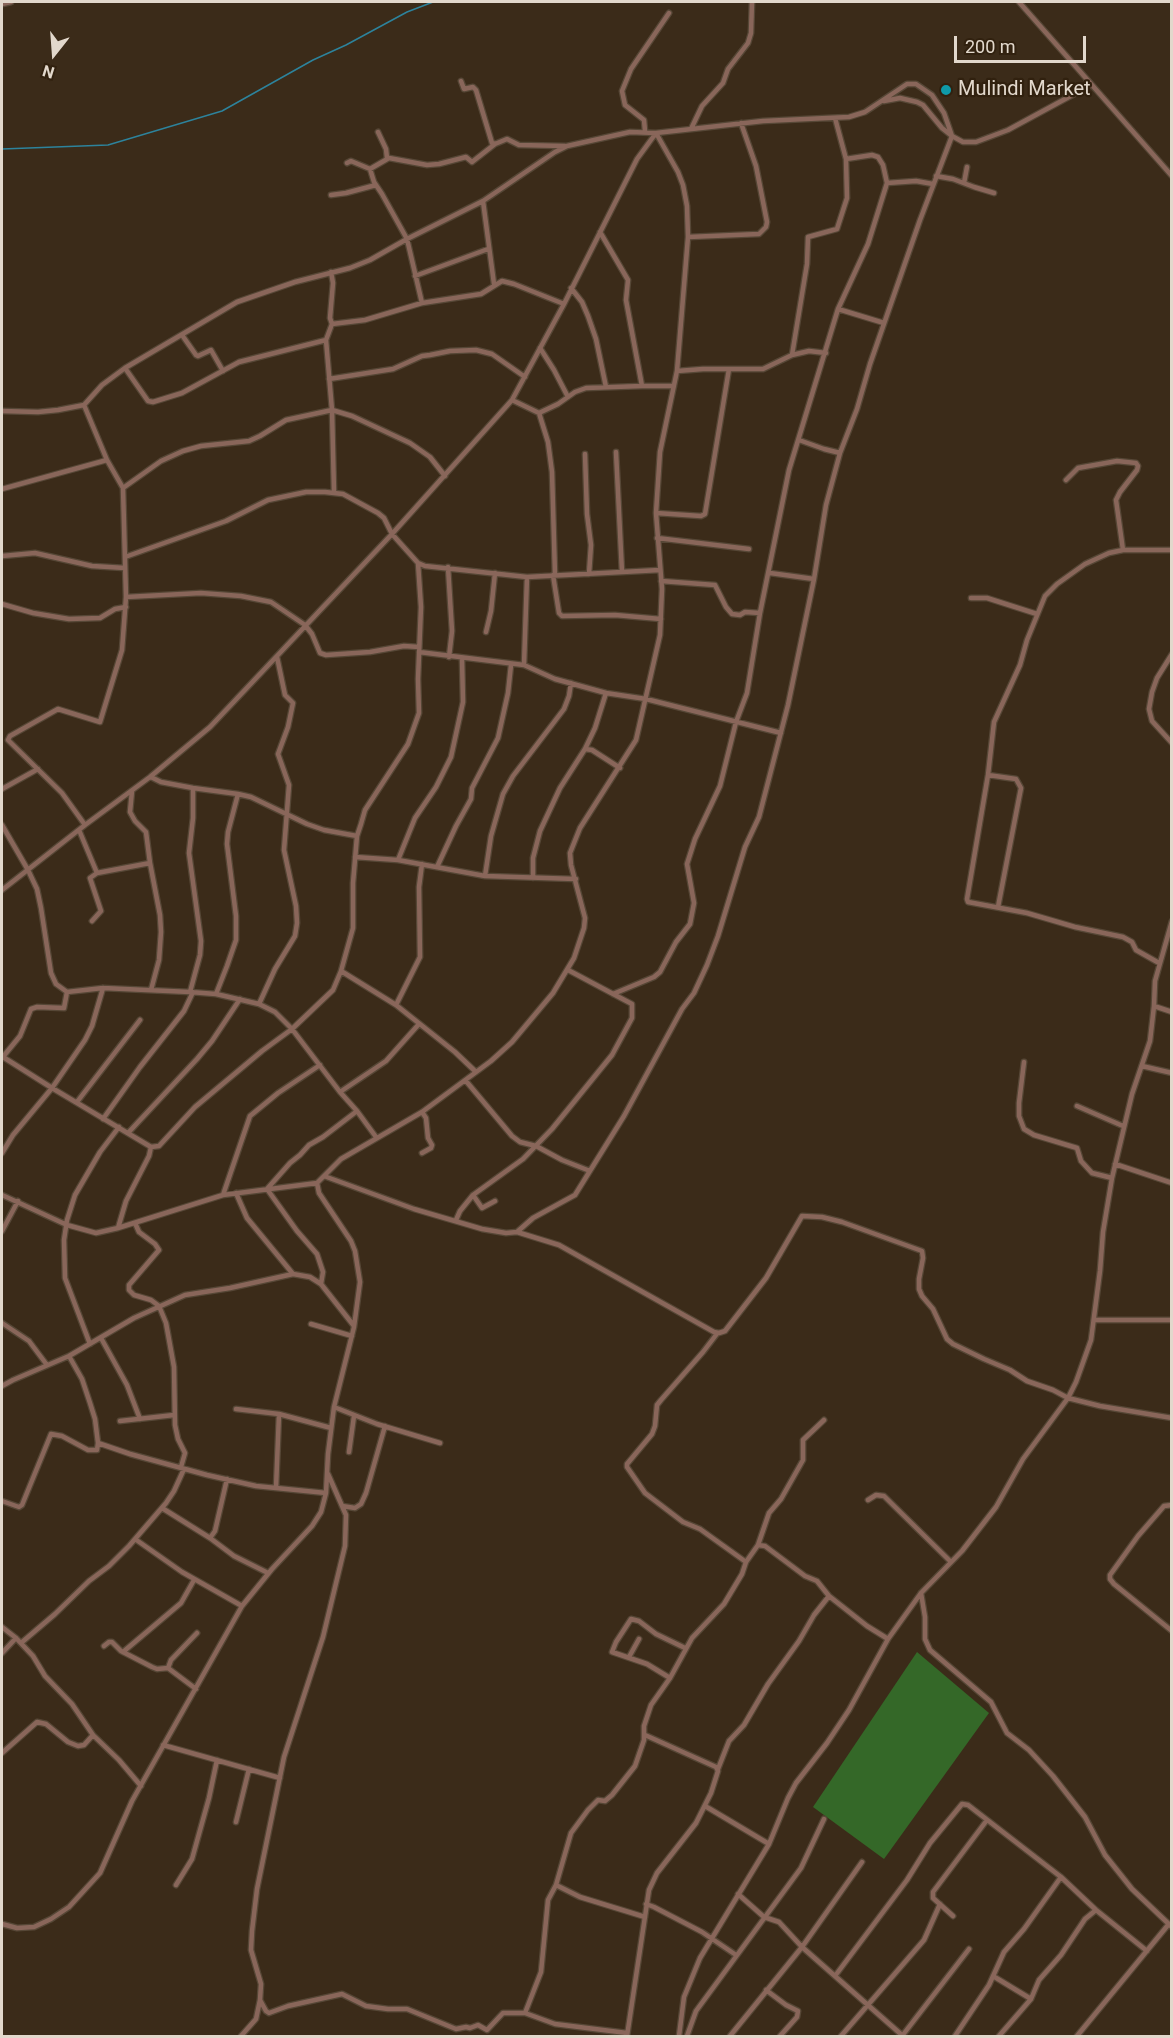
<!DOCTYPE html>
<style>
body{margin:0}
#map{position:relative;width:1173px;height:2038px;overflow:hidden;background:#3b2b19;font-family:Roboto,sans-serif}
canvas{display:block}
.frame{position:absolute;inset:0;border:3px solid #e2d8cc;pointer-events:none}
.north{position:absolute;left:24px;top:24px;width:60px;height:60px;-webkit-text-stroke:4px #31210f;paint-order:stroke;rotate:197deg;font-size:16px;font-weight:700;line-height:24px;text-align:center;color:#e2d8cc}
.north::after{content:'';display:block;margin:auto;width:21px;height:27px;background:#e2d8cc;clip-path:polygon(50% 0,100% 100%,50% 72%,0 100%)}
.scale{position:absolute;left:954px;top:36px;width:132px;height:27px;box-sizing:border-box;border:3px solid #e2d8cc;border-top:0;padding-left:8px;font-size:18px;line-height:21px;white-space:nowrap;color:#e2d8cc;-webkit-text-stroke:4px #31210f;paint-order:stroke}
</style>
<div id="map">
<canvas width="1173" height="2038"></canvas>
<div class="frame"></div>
<div class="north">N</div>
<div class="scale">200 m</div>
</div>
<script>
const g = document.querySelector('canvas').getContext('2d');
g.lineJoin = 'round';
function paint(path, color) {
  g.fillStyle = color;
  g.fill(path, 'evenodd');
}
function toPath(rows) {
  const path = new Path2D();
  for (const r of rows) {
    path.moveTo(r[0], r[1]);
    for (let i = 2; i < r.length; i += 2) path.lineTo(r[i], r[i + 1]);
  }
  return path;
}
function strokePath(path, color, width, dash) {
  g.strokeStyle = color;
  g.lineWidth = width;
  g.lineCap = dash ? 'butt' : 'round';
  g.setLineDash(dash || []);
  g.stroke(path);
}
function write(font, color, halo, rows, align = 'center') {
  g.font = font + ' Roboto,sans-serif';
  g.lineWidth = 4.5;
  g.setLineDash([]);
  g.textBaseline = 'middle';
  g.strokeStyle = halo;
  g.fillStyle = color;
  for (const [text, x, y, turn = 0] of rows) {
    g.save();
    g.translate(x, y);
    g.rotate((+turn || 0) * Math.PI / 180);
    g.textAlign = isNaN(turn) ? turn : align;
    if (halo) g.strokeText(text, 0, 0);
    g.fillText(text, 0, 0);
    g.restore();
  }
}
paint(toPath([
 [917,1652,989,1713,884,1859,813,1807]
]), '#346828');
strokePath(toPath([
 [2,149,108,145,222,111,313,60,346,45,407,12,433,2]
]), '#2d839c', 1.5);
const minor = toPath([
 [1019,2,1172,176],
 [2,4,11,2],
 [461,81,464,89,473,87,476,90,492,143,495,144,507,139,519,145,565,146],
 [691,129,702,106,723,83,728,69,748,43,751,33,752,2],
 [645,131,644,120,625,105,622,91,631,69,669,13],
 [378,132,386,149,387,158],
 [846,159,872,155,878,157,883,165,887,183],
 [347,163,351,161,370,169,389,158,427,165,439,164,466,157,472,162,495,144],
 [370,169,374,182,382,194,407,239,422,303],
 [936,176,953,179,974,187,994,193],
 [964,183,967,167],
 [331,195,346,193,376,185],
 [483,201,494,284],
 [600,232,628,280,626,300,642,386],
 [688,237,759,234,766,227,767,222,756,166,741,123],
 [331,272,333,283,330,318,332,324,326,340,332,410,334,492],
 [415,276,488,249],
 [571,288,582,302,588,316,596,339,606,387],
 [838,309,884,323],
 [332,324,365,320,422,303,481,294,502,281,514,284,564,304],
 [182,335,196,355,198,356,211,350,223,371],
 [540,348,554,370,568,397],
 [792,355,807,264,808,237,837,229,847,198,846,159,835,118],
 [125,368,148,401,153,402,182,393,239,362,326,340],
 [677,371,703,369,763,369,792,355,809,351,826,353],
 [329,379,393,369,422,356,430,355,450,351,476,350,492,354,525,377],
 [512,400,539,413,558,404,575,392,586,388,642,386,674,386],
 [84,405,107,460,123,488,126,597,122,650,100,722,58,709,10,736,8,740,62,793,85,825],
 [2,411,38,412,58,410,84,405,102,385,125,368,237,302,295,282,350,268,370,260,407,239,483,201,555,152,567,146,630,132,656,133,678,172,683,185,687,206,688,237,677,371,660,452,656,513,662,589,660,635,636,740,580,828,570,853,571,865,585,918,584,928,574,958,553,993,512,1042,491,1061,422,1112,341,1159,317,1183,319,1193,351,1241,355,1251,360,1282,354,1327,334,1407,328,1454,326,1493,321,1512,312,1526,272,1569,242,1606,132,1801,100,1873,69,1907,51,1919,34,1927,17,1928,2,1924],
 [539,413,548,442,552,472,555,575],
 [799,440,824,449,840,453],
 [616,452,622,572],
 [585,454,587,514,591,545,589,574],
 [1066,480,1078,468,1117,461,1136,463,1138,466,1137,470,1120,492,1116,500,1123,550],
 [123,488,161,461,183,451,201,446,249,441,260,436,286,420,332,410,352,416,410,443,430,457,445,476],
 [2,489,107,460],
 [656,513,701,516,705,514,729,369],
 [657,538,749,549],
 [2,556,35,553,92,566,125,568],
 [125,557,226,521,268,500,306,492,325,492,343,494,378,513,384,518,392,534,418,563,425,566,527,577,660,570],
 [448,567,452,631,449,657],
 [770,573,814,579],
 [553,575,559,613,562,616,615,615,661,619],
 [661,581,715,585,726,607,732,614,740,615,745,612,760,613],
 [126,597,201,593,241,596,271,602,305,625,312,634,320,653,326,655,370,652,404,646,419,647],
 [971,598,987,598,1037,614],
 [2,604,33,613,69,619,100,618,115,609,126,607],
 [486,632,491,611,495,573],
 [419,652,524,665,555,679,606,693,646,699,781,733],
 [1172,654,1157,678,1152,692,1149,709,1152,721,1172,743],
 [524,665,527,577],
 [585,749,592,750,620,768],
 [988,775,1016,779,1021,788,998,907],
 [151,777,161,782,193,788,238,794,251,797,307,824,324,830,357,836],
 [2,789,38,769],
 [2,825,28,870,37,889,41,908,51,973,56,984,67,992,103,988,190,992,216,994,259,1004,275,1012,292,1029,340,1092,357,1111,376,1137],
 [79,830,97,873,90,878,101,911,92,921],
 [355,857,398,860,485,876,576,879],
 [398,860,415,818,436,787,451,757,463,702,462,659],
 [150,863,160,915,161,932,159,960,151,990],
 [437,867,456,826,471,799,472,788,498,738,508,693,511,665],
 [97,873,150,863,146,832,135,821,130,812,132,791],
 [485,876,491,836,503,794,513,776,564,709,569,696,571,683],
 [533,878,533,858,540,831,560,788,585,749,595,728,606,693],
 [2,890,85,825,150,777,210,727,392,534,512,400,564,304,637,159,656,133,763,121,849,117,865,112,907,84,916,84,932,95,944,113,952,136,963,142,976,142,1008,130,1091,85],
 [1159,963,1136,950,1132,942,1123,937,1075,927,1027,913,968,902,967,899,988,775,994,722,1020,665,1027,640,1045,596,1057,584,1085,564,1109,553,1123,550,1172,550],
 [341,971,396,1005,455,1052,476,1072],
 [190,992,200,955,201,941,189,853,193,818,193,788],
 [216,994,227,966,236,940,236,916,227,844,228,832,238,794],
 [613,994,654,977,660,972,676,942,690,924,694,903,687,864,695,839,720,786,736,722,747,693,760,613,789,470,838,309,868,244,887,183,916,181,933,184],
 [259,1004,275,969,295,936,297,923,296,906,284,850,289,785,278,754,288,727,293,703,285,695,277,657],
 [396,1005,420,957,419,887,422,864],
 [1154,1006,1172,1012],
 [3,1057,52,1088,151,1147],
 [2,1058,20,1036,31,1009,37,1007,64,1008,67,992],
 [1024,1062,1019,1103,1019,1116,1024,1129,1034,1135,1077,1148,1081,1161,1092,1173,1112,1178],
 [1142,1066,1172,1073],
 [466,1081,512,1136,520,1142,536,1146,562,1160,590,1171],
 [340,1092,386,1061,419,1024],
 [77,1102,140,1020],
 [1077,1106,1123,1126],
 [422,1112,426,1118,428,1138,432,1145,431,1148,422,1153],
 [103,1119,140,1067,184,1011,193,992],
 [128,1133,197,1059,212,1041,240,999],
 [2,1153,13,1135,52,1088,85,1040,92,1026,103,988],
 [1115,1164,1172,1183],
 [324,1176,414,1209,482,1229,506,1233,517,1232,559,1245,714,1332,719,1333,725,1331,766,1278,802,1216,822,1217,842,1222,922,1251,923,1258,919,1279,919,1289,922,1296,933,1309,947,1339,953,1344,984,1359,1010,1370,1027,1381,1053,1390,1068,1398,1100,1406,1172,1418],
 [236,1193,247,1218,293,1274],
 [2,1195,67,1225,96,1233,118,1228,223,1195,317,1183],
 [223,1195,250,1116,278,1093,320,1065],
 [473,1195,482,1208,495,1201],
 [456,1220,460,1211,473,1195,523,1159,552,1129,612,1055,632,1018,632,1004,568,970],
 [135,1223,139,1232,155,1244,159,1250,129,1285,129,1290,134,1295,151,1300,159,1306,166,1323,174,1367,175,1425,178,1439,185,1453,181,1467],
 [118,1228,126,1201,149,1156,151,1147,159,1146,195,1107,262,1051,292,1029,333,990,341,971,353,928,353,883,357,836,361,824,365,810,408,744,419,713,418,679,421,607,418,563],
 [2,1231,18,1201],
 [517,1232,533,1218,575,1195,624,1116,682,1009,694,993,707,965,718,936,745,847,759,817,788,705,814,579,826,505,840,453,857,409,870,364,920,220,952,136,942,128,923,105,917,102,900,98,884,101],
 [321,1284,323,1272,317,1254,297,1231,267,1189,290,1163,300,1155,309,1145,323,1137,357,1111],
 [1094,1320,1172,1320],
 [2,1323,29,1341,47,1365],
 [311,1324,352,1336],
 [716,1335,703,1352,661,1400,657,1405,655,1426,652,1434,627,1464,627,1467,645,1493,683,1522,700,1529,746,1562],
 [101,1338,127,1385,140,1419],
 [90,1344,65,1278,64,1240,67,1220,75,1195,100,1152,119,1127],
 [69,1356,82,1379,90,1403,95,1419,98,1443,130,1454,207,1475,256,1486,326,1493],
 [2,1386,13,1380,69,1356,134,1318,185,1295,230,1288,293,1274,310,1277,321,1284,354,1326],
 [334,1407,377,1424,440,1443],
 [236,1409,279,1414,331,1428],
 [120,1421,174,1415],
 [349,1452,354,1416],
 [276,1488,279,1414],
 [868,1500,876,1495,884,1496,951,1562],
 [2,1501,19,1507,22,1505,51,1434,62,1436,88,1450,97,1450,98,1443],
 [1172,1505,1164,1506,1138,1536,1110,1575,1110,1579,1114,1584,1172,1631],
 [342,1506,355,1508,361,1504,366,1493,385,1426],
 [162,1508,210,1538,234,1556,268,1573],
 [210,1538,215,1531,227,1479],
 [135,1539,182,1572,242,1606],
 [758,1545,769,1513,781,1499,803,1460,803,1440,824,1420],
 [921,1593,925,1617,925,1639,930,1650,991,1702,1007,1733,1029,1750,1053,1776,1085,1817,1105,1855,1132,1889,1172,1927],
 [2,1627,16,1638,33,1656,45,1676,72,1704,93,1735,119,1760,141,1786],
 [21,1643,55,1614,89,1581,109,1566,129,1546,166,1503,174,1491,184,1469],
 [104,1646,109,1642,112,1642,121,1651,152,1667,157,1669,168,1668,196,1689],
 [123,1652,181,1603,194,1580],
 [2,1653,16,1638],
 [629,1657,639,1639],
 [168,1668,171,1660,197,1633],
 [670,1678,647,1664,612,1652,616,1642,631,1619,639,1621,656,1634,685,1648],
 [163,1745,280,1778],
 [2,1753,37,1722,46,1724,68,1742,78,1746,84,1745,93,1735],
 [718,1769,729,1741,744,1725,768,1684,799,1641,814,1615,829,1596],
 [705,1806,769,1844],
 [236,1822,249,1769],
 [176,1885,192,1859,209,1798,217,1760],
 [556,1885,580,1897,645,1917],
 [738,1894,764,1917,779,1922,802,1947,903,2036],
 [646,1904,654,1907,702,1932,736,1955],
 [953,1916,933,1898,933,1892,987,1820],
 [835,1976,907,1880,930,1843,962,1804,968,1805,1061,1877,1096,1910,1147,1951],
 [993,1976,1031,1999],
 [766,1990,786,2005,798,2011,797,2017,780,2036],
 [260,2000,266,2011,269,2013,288,2006,342,1994,366,2006,388,2009,407,2009,456,2029,466,2027,470,2028,478,2025,487,2030,503,2013,525,2013,555,2024,627,2033],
 [525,2013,541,1972,548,1900,556,1885,571,1833,588,1810,598,1800,605,1801,612,1795,635,1766,644,1740,644,1726,651,1705,670,1678,692,1638,724,1604,742,1574,746,1562,758,1545,765,1546,805,1576,817,1581,829,1596,867,1626,888,1639],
 [241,2036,256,2019,260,2000,261,1984,251,1950,252,1931,257,1889,284,1757,323,1637,345,1546,346,1515,328,1474],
 [627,2036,649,1890,657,1873,696,1823,711,1793,718,1771,716,1767,645,1735],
 [679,2036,684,1997,700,1958,769,1844,788,1798,796,1783,827,1743,849,1710,888,1639,921,1593,962,1551,996,1507,1023,1459,1068,1398,1076,1382,1091,1340,1100,1271,1103,1232,1112,1178,1132,1094,1150,1041,1154,1006,1155,981,1172,921],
 [687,2036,696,2011,801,1868,824,1819],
 [730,2036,802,1947,862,1862],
 [841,2036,924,1940,940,1904],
 [902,2036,969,1949],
 [955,2036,989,1985,1004,1952,1024,1929,1061,1877],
 [999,2036,1031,1999,1039,1980,1061,1955,1085,1919,1096,1910],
 [1077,2036,1168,1925]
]);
strokePath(minor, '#564736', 7);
strokePath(minor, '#89665a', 4.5);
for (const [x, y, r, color] of [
 [946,90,6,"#0f9aa8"]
]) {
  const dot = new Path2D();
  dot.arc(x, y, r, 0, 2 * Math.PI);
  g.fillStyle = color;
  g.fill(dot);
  strokePath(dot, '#31210f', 2);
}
write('20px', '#e2d8cc', '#31210f', [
 ["Mulindi Market",958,90]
], 'left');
</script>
